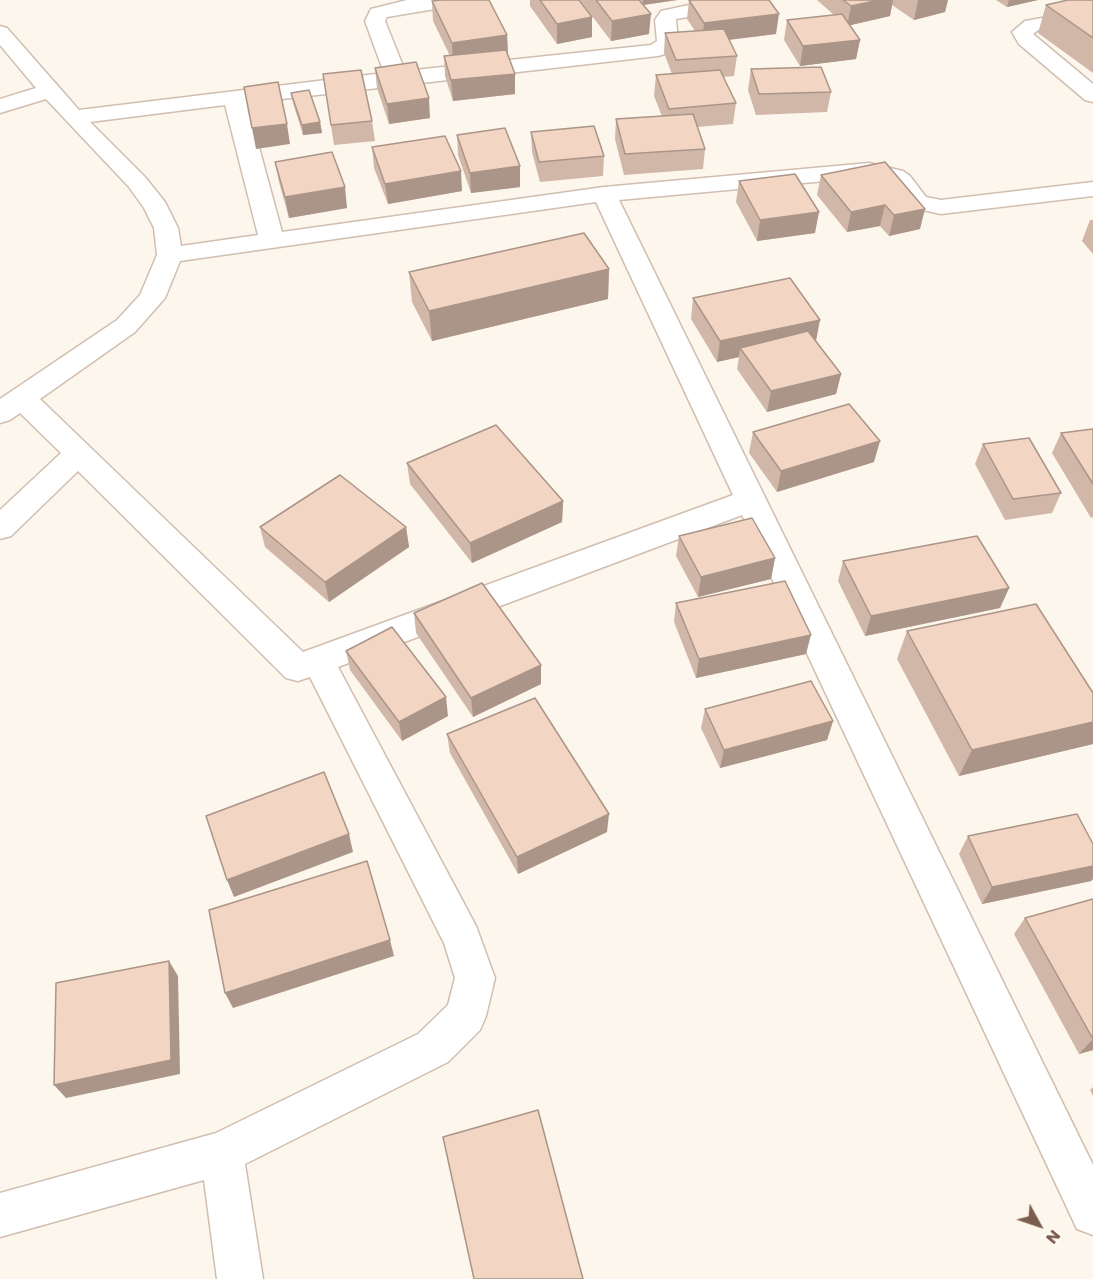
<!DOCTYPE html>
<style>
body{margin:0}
#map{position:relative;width:1093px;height:1279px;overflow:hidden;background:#fdf6ec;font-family:Poppins,sans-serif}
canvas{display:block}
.north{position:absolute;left:1009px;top:1195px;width:60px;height:60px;-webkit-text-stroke:4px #fffaf3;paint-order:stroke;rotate:130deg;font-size:16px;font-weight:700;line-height:24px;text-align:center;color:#7a5c4d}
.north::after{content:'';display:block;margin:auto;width:21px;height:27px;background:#7a5c4d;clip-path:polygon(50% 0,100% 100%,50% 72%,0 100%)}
</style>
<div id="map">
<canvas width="1093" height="1279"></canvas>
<div class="north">N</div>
</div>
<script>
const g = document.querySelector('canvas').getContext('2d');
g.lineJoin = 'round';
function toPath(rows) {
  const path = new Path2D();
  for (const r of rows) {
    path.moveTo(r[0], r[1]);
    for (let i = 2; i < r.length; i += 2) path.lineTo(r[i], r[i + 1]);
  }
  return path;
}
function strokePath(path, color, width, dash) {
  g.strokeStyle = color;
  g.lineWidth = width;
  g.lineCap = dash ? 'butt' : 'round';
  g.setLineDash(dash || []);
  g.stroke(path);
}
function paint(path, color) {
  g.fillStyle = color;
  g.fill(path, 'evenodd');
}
const street = toPath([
 [407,0,463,0,460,4,453,6,387,17,385,21,405,71,651,45,657,41,655,20,661,11,712,0,761,0,758,4,751,6,676,19,678,43,665,54,658,56,247,103,282,232,604,187,869,163,903,171,910,176,926,197,941,200,1093,182,1093,196,941,214,909,207,894,186,887,181,869,177,619,200,1093,1165,1093,1235,1077,1229,742,515,338,667,476,926,495,978,486,1016,480,1030,448,1062,245,1164,263,1279,217,1279,204,1180,0,1237,0,1193,216,1133,418,1034,448,1005,455,978,444,943,310,677,298,681,286,678,78,471,11,536,0,539,0,510,61,453,20,413,10,420,0,423,0,399,117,320,140,295,157,255,154,228,144,208,129,187,46,99,0,113,0,99,36,88,0,45,0,26,7,28,79,110,384,73,365,21,371,9,407,0],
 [225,105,258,235,181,246,178,228,165,202,145,177,90,122,225,105],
 [596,202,733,495,303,652,40,399,135,332,165,298,180,261,596,202],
 [1093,9,1093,21,1038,30,1033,34,1093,84,1093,102,1085,100,1019,44,1012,32,1025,21,1093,9]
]);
strokePath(street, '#d1beb0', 3);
paint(street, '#fff');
paint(toPath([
 [530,0,579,0,592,37,557,44,530,6],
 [580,0,678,0,643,5,649,34,611,41],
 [689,0,769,0,776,34,729,40,737,56,734,76,723,77,736,103,733,124,697,127,705,149,703,169,624,175,615,139,616,119,662,116,654,96,656,75,672,74,664,53,665,33,695,31,687,19],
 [817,0,948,0,945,12,914,20,892,5,890,16,850,25,860,40,856,59,800,66,784,40,787,20,834,15],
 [996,0,1038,0,1007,7],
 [1093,0,1093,73,1038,33,1046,5],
 [432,1,507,35,508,55,515,74,515,94,453,101,445,76,444,56,450,56,433,21],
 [375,68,430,118,389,124,377,88],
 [751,69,831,92,827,112,756,115,748,90],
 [323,74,372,121,375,141,334,145],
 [291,93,320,122,322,133,303,135,293,103],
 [531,132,604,156,603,176,540,182,532,152],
 [457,135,520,187,471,193,458,155],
 [372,147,462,191,388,204,374,168],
 [275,162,347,208,289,218,279,182],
 [885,162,920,229,889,236,880,226,847,232,817,195,821,175],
 [739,181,815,233,757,241,736,202],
 [1090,220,1093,220,1093,254,1082,241],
 [609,269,608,299,432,341,412,302,409,272],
 [693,298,815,341,841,374,836,394,767,412,737,369,739,357,717,362,691,319],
 [1093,429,1093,517,1091,518,1052,453,1061,433],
 [753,432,874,462,777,492,749,453],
 [983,444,1061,493,1052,513,1005,520,975,464],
 [407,463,563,501,562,522,472,563,410,484],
 [260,527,406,527,409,547,329,602,265,547],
 [679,536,775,558,771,579,698,597,676,556],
 [843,561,1009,588,1000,608,865,636,838,581],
 [676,603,806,654,696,678,674,622],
 [414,613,541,684,473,717,416,633],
 [907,631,1093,693,1093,744,959,776,897,659],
 [346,651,448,716,402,741,350,670],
 [705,709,833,721,827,740,720,768,701,728],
 [447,734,607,832,518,874,450,753],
 [968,836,1093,844,1093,879,1091,881,982,904,959,854],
 [1093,899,1093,1050,1079,1054,1014,934,1025,918],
 [1093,1087,1093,1096,1090,1090]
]), '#d1b7a8');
paint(toPath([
 [643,0,677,0,643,5],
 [879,0,893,0,890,16,847,26,851,6],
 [918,0,948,0,945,12,914,20],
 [1009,0,1038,0,1007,7],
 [651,14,649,34,611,41,612,21],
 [779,14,776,34,702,43,704,23],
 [592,17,592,37,557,44,557,24],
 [507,35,508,55,453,63,452,43],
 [860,40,856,59,800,66,803,46],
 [515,74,515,94,453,101,451,80],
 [429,98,430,118,389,124,387,104],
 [320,122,322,133,303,135,302,125],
 [287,124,290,144,256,149,252,128],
 [520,166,520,187,471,193,470,173],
 [461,171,462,191,388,204,385,184],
 [345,187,347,208,289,218,285,197],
 [885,205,880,226,847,232,851,212],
 [925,209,920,229,889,236,894,215],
 [819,212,815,233,757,241,760,220],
 [609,269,608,299,432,341,429,311],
 [820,320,816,341,740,348,739,357,717,362,720,341],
 [841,374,836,394,767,412,771,391],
 [880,441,874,462,777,492,781,471],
 [563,501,562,522,472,563,470,543],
 [406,527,409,547,329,602,325,582],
 [775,558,771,579,698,597,701,577],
 [1009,588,1000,608,865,636,871,616],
 [811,635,806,654,696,678,699,659],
 [541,665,541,684,473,717,471,698],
 [446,697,448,716,402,741,399,722],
 [833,721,827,740,720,768,724,750],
 [1093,722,1093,744,959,776,972,750],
 [609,814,607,832,518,874,517,857],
 [349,834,353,852,234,897,227,880],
 [1093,866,1093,879,1091,881,982,904,992,887],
 [390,940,394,956,233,1008,225,993],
 [169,961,178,976,180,1074,66,1098,54,1085],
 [1093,1039,1093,1050,1079,1054]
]), '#aa9588');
const building = toPath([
 [441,0,489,0,507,35,452,43,432,1,441,0],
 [540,0,579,0,592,17,557,24,540,0],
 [596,0,639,0,651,14,612,21,596,0],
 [689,0,769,0,779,14,704,23,689,0],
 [843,0,879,0,851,6,843,0],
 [1068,0,1093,0,1093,38,1046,5,1068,0],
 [842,14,860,40,803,46,787,20,842,14],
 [724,29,737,56,676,60,665,33,724,29],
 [506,50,515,74,451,80,444,56,506,50],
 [416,62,429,98,387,104,375,68,416,62],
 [821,67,831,92,759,94,751,69,821,67],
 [361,70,372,121,331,125,323,74,361,70],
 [720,70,736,103,669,109,656,75,720,70],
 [278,82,287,124,252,128,244,87,278,82],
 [309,90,320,122,302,125,291,93,309,90],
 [693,114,705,149,625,154,616,119,693,114],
 [594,126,604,156,539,162,531,132,594,126],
 [505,128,520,166,470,173,457,135,505,128],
 [445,136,461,171,385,184,372,147,445,136],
 [332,152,345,187,285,197,275,162,332,152],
 [885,162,925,209,894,215,885,205,851,212,821,175,885,162],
 [795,174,819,212,760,220,739,181,795,174],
 [584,233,609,269,429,311,409,272,584,233],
 [790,278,820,320,720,341,693,298,790,278],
 [808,331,841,374,771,391,740,348,808,331],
 [849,404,880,441,781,471,753,432,849,404],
 [496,425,563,501,470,543,407,463,496,425],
 [1093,429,1093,484,1061,433,1093,429],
 [1029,438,1061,493,1013,499,983,444,1029,438],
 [340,475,406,527,325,582,260,527,340,475],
 [752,518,775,558,701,577,679,536,752,518],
 [977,536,1009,588,871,616,843,561,977,536],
 [785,581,811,635,699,659,676,603,785,581],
 [482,583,541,665,471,698,414,613,482,583],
 [1036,604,1093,693,1093,722,972,750,907,631,1036,604],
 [392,627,446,697,399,722,346,651,392,627],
 [811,681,833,721,724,750,705,709,811,681],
 [535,698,609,814,517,857,447,734,535,698],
 [324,772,349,834,227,880,206,816,324,772],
 [1077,814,1093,844,1093,866,992,887,968,836,1077,814],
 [367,861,390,940,225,993,209,910,367,861],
 [1093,899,1093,1039,1025,918,1093,899],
 [169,961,171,1060,54,1085,56,983,169,961],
 [538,1110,583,1279,474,1279,443,1137,538,1110]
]);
paint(building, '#f3d5c3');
strokePath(building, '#aa9588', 1.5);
</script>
